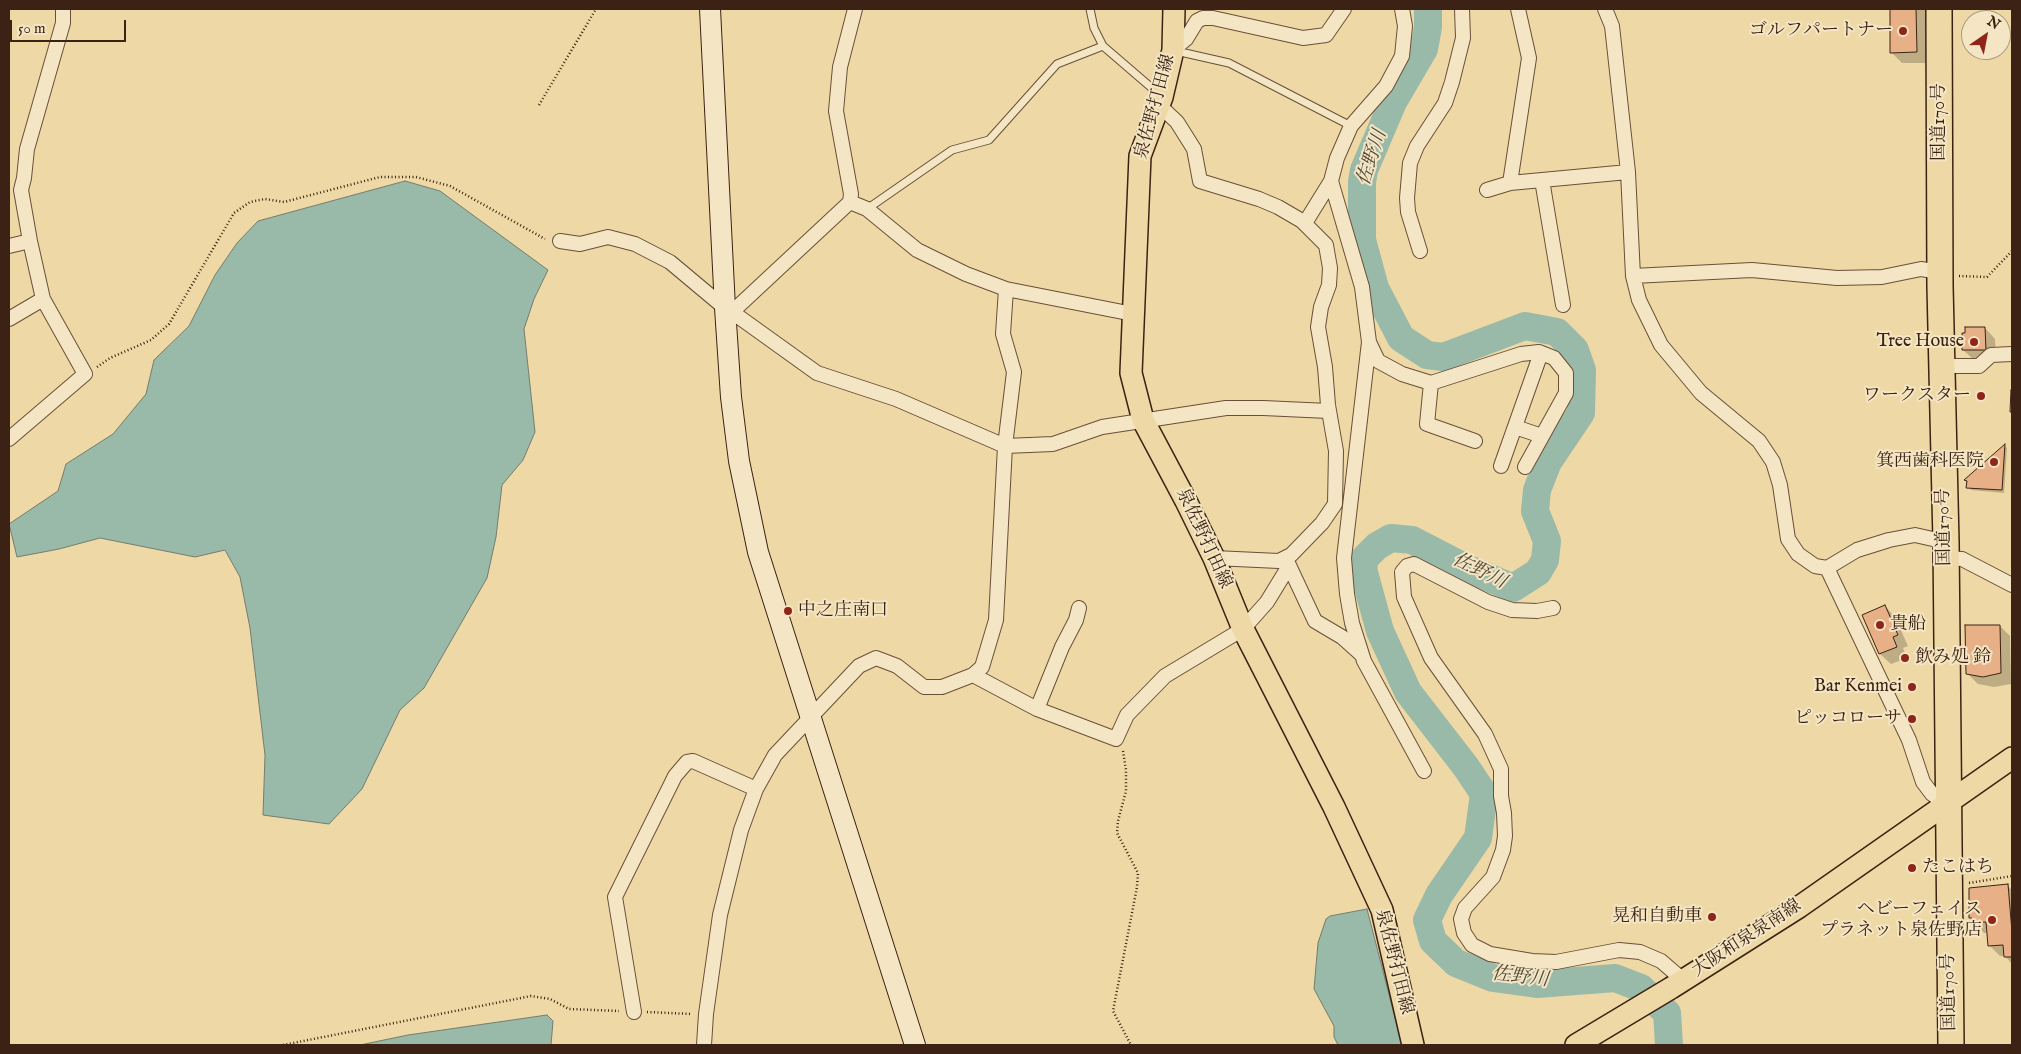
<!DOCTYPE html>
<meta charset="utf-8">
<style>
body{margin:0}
#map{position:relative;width:2021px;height:1054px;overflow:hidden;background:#eed8a5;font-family:"IM FELL English",serif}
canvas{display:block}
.frame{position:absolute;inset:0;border:10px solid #3c2214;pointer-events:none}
.north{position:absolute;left:1961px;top:10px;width:50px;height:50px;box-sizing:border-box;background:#f4e6c4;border:1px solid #aa987e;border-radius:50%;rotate:33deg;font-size:14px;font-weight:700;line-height:20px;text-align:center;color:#3c2214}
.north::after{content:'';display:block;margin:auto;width:18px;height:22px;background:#8f2418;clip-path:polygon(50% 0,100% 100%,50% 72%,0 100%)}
.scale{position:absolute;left:10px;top:20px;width:116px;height:22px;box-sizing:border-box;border:2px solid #3c2214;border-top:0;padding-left:6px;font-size:15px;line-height:18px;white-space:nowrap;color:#3c2214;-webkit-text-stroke:4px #f4e6c4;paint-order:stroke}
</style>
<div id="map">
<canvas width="2021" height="1054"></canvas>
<div class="frame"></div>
<div class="north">N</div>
<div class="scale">50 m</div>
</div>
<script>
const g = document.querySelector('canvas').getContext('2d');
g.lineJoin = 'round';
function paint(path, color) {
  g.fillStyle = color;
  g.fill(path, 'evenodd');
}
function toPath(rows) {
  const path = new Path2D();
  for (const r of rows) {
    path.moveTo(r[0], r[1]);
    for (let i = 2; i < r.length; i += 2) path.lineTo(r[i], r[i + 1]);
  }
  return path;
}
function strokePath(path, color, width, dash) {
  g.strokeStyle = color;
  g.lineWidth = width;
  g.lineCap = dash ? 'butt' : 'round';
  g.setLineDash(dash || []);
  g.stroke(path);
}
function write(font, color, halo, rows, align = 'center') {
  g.font = font + ' "IM FELL English","Noto Serif JP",serif';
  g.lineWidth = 4;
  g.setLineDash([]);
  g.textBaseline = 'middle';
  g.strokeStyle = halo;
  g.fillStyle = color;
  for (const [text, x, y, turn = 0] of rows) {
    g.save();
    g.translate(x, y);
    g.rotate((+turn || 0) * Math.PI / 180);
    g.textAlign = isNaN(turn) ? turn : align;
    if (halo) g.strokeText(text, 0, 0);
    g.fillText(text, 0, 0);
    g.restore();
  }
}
const water = toPath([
 [405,181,440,191,548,270,534,299,524,329,535,432,523,460,502,485,496,537,487,578,424,688,400,710,362,789,329,824,263,815,265,755,250,628,240,577,225,550,195,557,100,538,59,549,17,557,9,524,58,491,66,464,113,434,146,394,154,360,189,326,215,275,237,243,258,221,405,181],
 [1367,909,1402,1045,1338,1045,1334,1037,1334,1026,1314,989,1318,943,1326,919,1330,916,1367,909],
 [547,1015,553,1021,551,1045,360,1045,408,1035,547,1015]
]);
paint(water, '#99b9a9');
strokePath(water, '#747d6d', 1);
paint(toPath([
 [1891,9,1927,9,1927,63,1902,63,1891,52],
 [1985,328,1995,339,1996,360,1974,360,1963,350],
 [2005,446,2007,448,2004,493,1971,490,1965,480],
 [1885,606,1895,617,1908,646,1903,648,1907,658,1891,664,1880,654,1864,615],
 [2000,626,2010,636,2011,684,1994,687,1978,684,1967,673],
 [2007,885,2012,890,2012,964,2005,956,2000,956,1990,946,1988,933,1984,933,1970,917]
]), '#0003');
strokePath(toPath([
 [1428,9,1428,27,1424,49,1393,102,1364,170,1362,182,1362,240,1375,288,1401,338,1427,355,1443,357,1525,326,1557,332,1575,350,1582,370,1581,413,1548,462,1537,490,1535,511,1547,541,1545,560,1538,572,1513,588,1466,568,1412,540,1391,538,1377,546,1365,558,1363,569,1380,631,1408,692,1466,767,1484,794,1478,838,1439,895,1427,920,1433,941,1456,963,1493,978,1537,984,1615,978,1641,988,1667,1013,1669,1045]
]), '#99b9a9', 28);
const building = toPath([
 [1890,9,1916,9,1917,52,1890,53,1890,9],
 [1965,327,1985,327,1986,350,1962,350,1962,333,1965,333,1965,327],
 [2011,390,2012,390,2012,412,2010,412,2011,390],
 [2005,444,2002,490,1966,488,1967,481,1964,480,2005,444],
 [1885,605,1898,635,1893,637,1897,647,1879,654,1862,615,1885,605],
 [1965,625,2000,625,2001,673,1983,677,1966,674,1965,625],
 [2008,884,2012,932,2012,957,2004,957,2003,945,1988,946,1986,922,1972,923,1972,918,1969,918,1969,888,2008,884]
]);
paint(building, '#e8b087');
strokePath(building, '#3c2214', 1);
const lane = toPath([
 [1090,9,1094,28,1103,46,1160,95],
 [1176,51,1229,63,1351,126],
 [867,209,952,150,989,140,1057,64,1103,46]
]);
const street = toPath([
 [1402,9,1405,26,1402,56,1386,86,1351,126,1337,158,1331,181,1362,287,1369,342,1378,361,1402,374,1431,383,1521,354,1539,352,1554,358,1566,373,1566,393,1525,467],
 [1605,9,1612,26,1628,172,1633,276,1639,300,1661,345,1701,393,1759,441,1773,462,1780,485,1788,539,1798,554,1815,566,1827,568,1909,740,1923,782,1932,794,1948,805],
 [1173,50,1186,39,1197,21,1203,18,1213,18,1303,38,1326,35,1344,9],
 [1159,105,1177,122,1194,149,1200,181,1259,199,1278,207,1302,221,1326,245,1330,268,1329,285,1321,307,1318,327,1325,367,1328,405,1336,451,1335,504,1322,523,1291,555,1279,561,1214,558],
 [1542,180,1563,305],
 [1510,183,1529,58,1518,9],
 [1487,190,1510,183,1628,172],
 [850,202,867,209,917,250,966,274,1006,289,1133,314],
 [1305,223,1331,181],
 [560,241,580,244,608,237,635,244,670,262,725,308],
 [9,246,30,241],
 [1420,251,1408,212,1407,198,1410,163,1417,146,1445,103,1452,82,1463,38,1462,9],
 [1633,276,1752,270,1837,278,1882,277,1921,269,1940,272],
 [1006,289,1003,334,1014,372,1005,446,1053,444,1102,427,1226,408,1263,408,1329,411],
 [732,312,850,202,851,194,836,111,840,67,855,9],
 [725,313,732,312,817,373,896,399,1005,446,996,620,982,667,973,675],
 [9,319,43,299],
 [1369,342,1344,558,1347,594,1352,623,1364,661,1424,771],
 [1942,366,1979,366,1991,355,2012,354],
 [1431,383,1427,424,1475,441],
 [1515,427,1542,436],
 [9,439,85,374,43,299,30,241,21,190,24,178,27,149,63,23,63,9],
 [1501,466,1541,353],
 [1946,558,1962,559,2012,585],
 [1286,559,1315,621,1342,637,1361,654],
 [1827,568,1857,550,1889,540,1915,535,1946,542],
 [1553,608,1537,611,1512,610,1488,602,1414,564,1407,566,1402,572,1404,597,1431,658,1485,734,1501,769,1501,796,1504,813,1505,836,1503,850,1493,877,1465,908,1461,919,1464,933,1472,945,1490,954,1532,961,1556,962,1619,950,1640,952,1661,961,1683,980],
 [1037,709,1062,647,1076,620,1079,608],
 [634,1012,615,897,675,776,687,762,693,761,756,789],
 [704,1045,706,1014,720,915,741,830,756,789,775,755,859,666,876,658,897,666,924,687,942,687,973,675,1037,709,1116,739,1127,715,1165,676,1243,629,1267,602,1289,566]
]);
const secondary = toPath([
 [710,9,725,308,731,397,739,461,758,552,915,1045]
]);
const primary = toPath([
 [1174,9,1173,50,1162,97,1140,156,1131,373,1143,420,1186,501,1214,558,1243,629,1334,807,1382,910,1413,1045],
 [1576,1045,1671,988,1799,907,2012,758]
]);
const highway = toPath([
 [1939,9,1940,286,1946,542,1951,1045]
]);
strokePath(lane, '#685038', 9);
strokePath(street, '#685038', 16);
strokePath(secondary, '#3c2214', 22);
strokePath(primary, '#3c2214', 24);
strokePath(highway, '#3c2214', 28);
strokePath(toPath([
 [539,105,596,9],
 [1959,276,1987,277,2012,251],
 [97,367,110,358,151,340,169,324,234,213,250,202,265,199,284,202,380,177,416,177,450,186,545,239],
 [1123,751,1126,770,1126,791,1118,821,1117,833,1138,873,1137,887,1113,1011,1131,1045],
 [1969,883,2012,876],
 [647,1012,692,1014],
 [283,1045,531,996,550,999,569,1009,619,1011]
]), '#3c2214', 2.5, [1, 2.5]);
strokePath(lane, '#f4e6c4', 7);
strokePath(street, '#f4e6c4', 14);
strokePath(secondary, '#f4e6c4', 20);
strokePath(primary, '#eed8a5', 21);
strokePath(highway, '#eed8a5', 25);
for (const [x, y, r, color] of [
 [1903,31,5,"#8f2418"],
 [1974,342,5,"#8f2418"],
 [1981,396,5,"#8f2418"],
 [1994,462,5,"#8f2418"],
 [788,611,5,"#8f2418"],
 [1880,625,5,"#8f2418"],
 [1905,658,5,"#8f2418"],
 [1912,687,5,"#8f2418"],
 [1912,719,5,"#8f2418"],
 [1912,868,5,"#8f2418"],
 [1712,917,5,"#8f2418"],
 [1992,920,5,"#8f2418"]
]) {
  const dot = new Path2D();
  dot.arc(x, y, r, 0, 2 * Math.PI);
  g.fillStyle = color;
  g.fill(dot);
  strokePath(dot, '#f4e6c4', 2);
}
write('18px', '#3c2214', '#f4e6c4', [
 ["ゴルフパートナー",1893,31],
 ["Tree House",1964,342],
 ["ワークスター",1971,396],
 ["箕西歯科医院",1984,462],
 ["中之庄南口",798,611,"left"],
 ["貴船",1890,625,"left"],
 ["飲み処 鈴",1915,658,"left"],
 ["Bar Kenmei",1902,687],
 ["ピッコローサ",1902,719],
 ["たこはち",1922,868,"left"],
 ["ヘビーフェイス",1982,910],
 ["プラネット泉佐野店",1982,931],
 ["晃和自動車",1702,917]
], 'right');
write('18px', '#3c2214', '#f4e6c4', [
 ["泉佐野打田線",1156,107,-75],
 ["国道170号",1940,122,-90],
 ["国道170号",1945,527,-91],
 ["泉佐野打田線",1203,539,65],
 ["大阪和泉泉南線",1747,939,-33],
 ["泉佐野打田線",1393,962,76],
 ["国道170号",1950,992,-91]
]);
write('italic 19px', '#534839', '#f4e6c4', [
 ["佐野川",1373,158,-72],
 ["佐野川",1479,572,26],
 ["佐野川",1520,978,7]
]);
</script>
